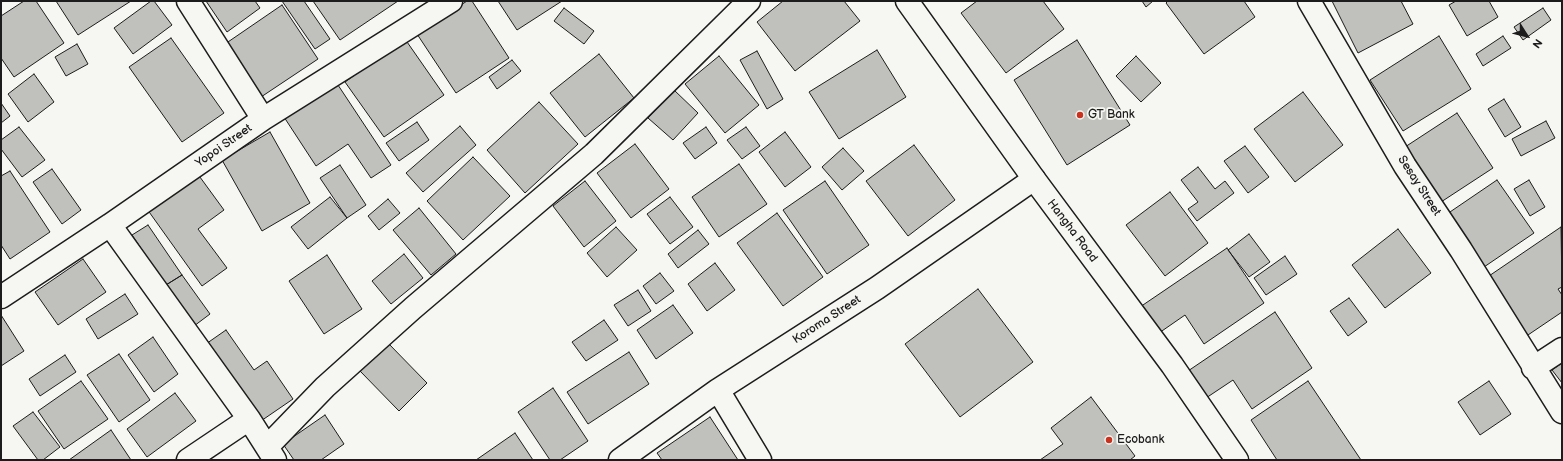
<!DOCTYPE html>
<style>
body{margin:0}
#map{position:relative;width:1563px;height:461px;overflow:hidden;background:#f6f6f2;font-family:"Balsamiq Sans",sans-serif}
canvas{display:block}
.frame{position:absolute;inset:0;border:2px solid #1c1c1c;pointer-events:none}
.north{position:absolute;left:1507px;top:16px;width:40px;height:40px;-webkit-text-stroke:3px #f6f6f2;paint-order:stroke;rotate:126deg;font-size:11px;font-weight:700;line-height:16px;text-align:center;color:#1c1c1c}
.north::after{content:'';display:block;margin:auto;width:14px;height:18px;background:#1c1c1c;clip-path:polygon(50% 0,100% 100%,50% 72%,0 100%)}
</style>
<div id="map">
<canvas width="1563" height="461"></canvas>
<div class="frame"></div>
<div class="north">N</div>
</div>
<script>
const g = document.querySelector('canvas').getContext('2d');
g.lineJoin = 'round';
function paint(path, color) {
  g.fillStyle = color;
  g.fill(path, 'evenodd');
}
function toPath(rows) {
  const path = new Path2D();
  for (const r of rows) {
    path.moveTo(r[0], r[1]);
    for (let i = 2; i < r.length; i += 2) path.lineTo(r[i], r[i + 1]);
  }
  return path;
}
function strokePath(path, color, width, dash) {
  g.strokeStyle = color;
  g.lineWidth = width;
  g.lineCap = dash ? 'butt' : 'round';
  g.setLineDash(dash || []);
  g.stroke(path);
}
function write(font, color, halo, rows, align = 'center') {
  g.font = font + ' "Balsamiq Sans",sans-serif';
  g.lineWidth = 3.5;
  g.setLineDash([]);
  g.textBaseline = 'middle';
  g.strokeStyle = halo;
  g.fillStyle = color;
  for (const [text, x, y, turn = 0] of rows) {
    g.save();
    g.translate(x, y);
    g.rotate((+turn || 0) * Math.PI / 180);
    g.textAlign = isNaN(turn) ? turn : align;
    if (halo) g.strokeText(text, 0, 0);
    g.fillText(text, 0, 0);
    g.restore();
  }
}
const building = toPath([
 [24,1,36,1,64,43,14,77,1,58,1,16,24,1],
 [56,1,131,1,78,35,56,1],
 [151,1,154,1,172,25,133,54,114,28,151,1],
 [206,1,255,1,260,8,227,32,206,1],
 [282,1,304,1,330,39,315,49,282,1],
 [313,1,398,1,340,40,313,1],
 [467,1,472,1,509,58,456,93,417,34,467,1],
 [498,1,562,1,517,30,498,1],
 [783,1,844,1,860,21,795,71,757,22,783,1],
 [977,1,1043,1,1064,29,1006,73,961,13,977,1],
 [1142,1,1153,1,1146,7,1142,1],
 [1168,1,1244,1,1255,17,1204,54,1166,3,1168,1],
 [1332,1,1401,1,1413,24,1358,53,1332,1],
 [1456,1,1489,1,1498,17,1467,36,1449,5,1456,1],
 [282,5,318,59,261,97,225,44,282,5],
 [564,8,594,31,584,44,554,21,564,8],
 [1543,8,1551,20,1523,40,1514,27,1543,8],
 [1439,36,1471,89,1403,131,1370,80,1439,36],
 [1503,36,1511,48,1483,66,1476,54,1503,36],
 [171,38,224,113,182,142,129,67,171,38],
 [405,39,444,95,384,137,345,82,405,39],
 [1077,40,1130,125,1067,165,1014,80,1077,40],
 [77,44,88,64,66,76,55,57,77,44],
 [877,50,906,97,839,139,809,92,877,50],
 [757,51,783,99,767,109,740,60,757,51],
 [599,54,634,98,585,137,550,93,599,54],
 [719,56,759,105,725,133,685,84,719,56],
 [1136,56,1161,83,1141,102,1116,76,1136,56],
 [512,60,521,71,497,89,489,77,512,60],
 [34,74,54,102,28,122,8,94,34,74],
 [336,82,391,165,371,178,348,144,316,166,284,117,336,82],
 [674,90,698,113,673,140,648,118,674,90],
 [1303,92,1343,145,1295,182,1254,129,1303,92],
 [1504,99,1521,127,1505,137,1488,109,1504,99],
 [539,102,578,144,525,193,487,150,539,102],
 [1,103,10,116,1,123,1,103],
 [1457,113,1493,168,1441,202,1405,147,1457,113],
 [1546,121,1555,138,1521,156,1512,139,1546,121],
 [417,122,429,140,399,161,386,143,417,122],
 [460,126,476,145,423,192,406,173,460,126],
 [19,127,45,160,22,177,1,149,1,140,19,127],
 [706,127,717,143,695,159,683,143,706,127],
 [746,127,760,146,742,159,727,140,746,127],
 [270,132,310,203,262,231,222,160,270,132],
 [785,132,811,167,785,187,759,152,785,132],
 [635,144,669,189,631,218,597,173,635,144],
 [914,145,955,200,908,236,866,181,914,145],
 [1245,146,1269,177,1248,193,1224,161,1245,146],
 [843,148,864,171,842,190,822,167,843,148],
 [473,157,510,196,463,240,427,201,473,157],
 [739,164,767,204,719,237,692,197,739,164],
 [340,165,366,205,347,218,320,178,340,165],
 [1198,167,1215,189,1225,181,1234,193,1197,221,1188,209,1198,202,1181,180,1198,167],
 [52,169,81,210,62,224,33,182,52,169],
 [10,171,50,232,10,259,1,245,1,176,10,171],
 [197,173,224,210,198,229,227,268,202,286,147,209,197,173],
 [1497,180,1534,233,1484,267,1447,214,1497,180],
 [1529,180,1545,207,1530,216,1514,189,1529,180],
 [585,181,616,221,584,247,553,206,585,181],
 [825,181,869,245,827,274,783,210,825,181],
 [1170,192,1208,243,1165,276,1126,225,1170,192],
 [330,197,347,218,308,249,291,227,330,197],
 [670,197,693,227,670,244,647,214,670,197],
 [388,199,400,213,379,230,368,216,388,199],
 [419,208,456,254,431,275,393,230,419,208],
 [777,213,823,277,783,306,737,243,777,213],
 [148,225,182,275,166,285,132,235,148,225],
 [616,227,637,250,607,277,587,253,616,227],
 [1561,227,1562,287,1558,289,1562,295,1562,312,1525,337,1486,278,1561,227],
 [1398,229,1431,273,1385,308,1352,265,1398,229],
 [698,230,709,244,678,268,668,254,698,230],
 [1249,234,1270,262,1249,277,1228,250,1249,234],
 [1227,248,1264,303,1204,344,1185,315,1159,333,1140,307,1227,248],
 [404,254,423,278,391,304,372,281,404,254],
 [327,255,362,309,324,334,289,281,327,255],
 [1285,256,1297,274,1266,295,1254,278,1285,256],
 [83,259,106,292,58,325,35,292,83,259],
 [715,263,735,290,707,311,688,284,715,263],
 [660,273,674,291,656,304,643,286,660,273],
 [182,275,210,314,190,329,161,288,182,275],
 [978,289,1033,362,960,417,905,344,978,289],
 [638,290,651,311,628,326,614,305,638,290],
 [125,294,138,314,98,339,86,319,125,294],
 [1349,298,1367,322,1348,336,1330,311,1349,298],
 [673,305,693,333,656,359,637,330,673,305],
 [1275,312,1312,368,1252,409,1233,380,1206,398,1188,371,1275,312],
 [1,315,24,351,1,366,1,315],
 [604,320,618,340,586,361,572,342,604,320],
 [226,330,254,370,267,361,293,399,258,423,203,346,226,330],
 [153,337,178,374,154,392,128,355,153,337],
 [388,343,427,383,399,411,360,371,388,343],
 [629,352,649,384,588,424,567,392,629,352],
 [119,354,150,400,119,422,87,375,119,354],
 [65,355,76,372,40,396,29,379,65,355],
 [1562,363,1562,383,1552,370,1562,363],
 [81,381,108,419,64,449,38,411,81,381],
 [1308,381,1361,460,1277,460,1251,420,1308,381],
 [1489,381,1511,414,1480,435,1458,402,1489,381],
 [553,388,588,441,560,460,550,460,518,412,553,388],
 [175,393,196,421,147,457,127,429,175,393],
 [1091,397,1135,456,1130,460,1040,460,1063,444,1051,428,1091,397],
 [33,412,60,447,43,460,38,460,13,426,33,412],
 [325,415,344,444,321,460,294,460,283,444,325,415],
 [710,417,738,460,662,460,657,453,710,417],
 [111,430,131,460,69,460,111,430],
 [515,433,533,460,476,460,515,433]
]);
paint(building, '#c0c0bd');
strokePath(building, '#1c1c1c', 1);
const minor = toPath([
 [188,1,263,119],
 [1309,1,1405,166,1461,250,1562,412],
 [110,225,249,419,275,460],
 [1,297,110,225,263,119,451,1],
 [1533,368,1562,349],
 [718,390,760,460],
 [267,447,325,387,413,308,594,154,749,1],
 [188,460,249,419],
 [620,460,718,390,877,288,1034,179]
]);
const trunk = toPath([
 [907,1,1034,179,1172,365,1237,460]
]);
strokePath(minor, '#1c1c1c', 25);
strokePath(trunk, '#1c1c1c', 25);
strokePath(minor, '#f6f6f2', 22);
strokePath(trunk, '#f6f6f2', 22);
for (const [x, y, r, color] of [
 [1080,115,4,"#c8321e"],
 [1109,440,4,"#c8321e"]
]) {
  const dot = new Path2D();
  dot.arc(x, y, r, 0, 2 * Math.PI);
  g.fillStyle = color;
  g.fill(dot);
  strokePath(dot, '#f6f6f2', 1.5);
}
write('12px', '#1c1c1c', '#f6f6f2', [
 ["GT Bank",1088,115],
 ["Ecobank",1117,440]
], 'left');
write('12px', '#1c1c1c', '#f6f6f2', [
 ["Yopoi Street",224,146,-35],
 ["Sesay Street",1419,186,57],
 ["Hangha Road",1072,231,53],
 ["Koroma Street",827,320,-33]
]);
</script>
